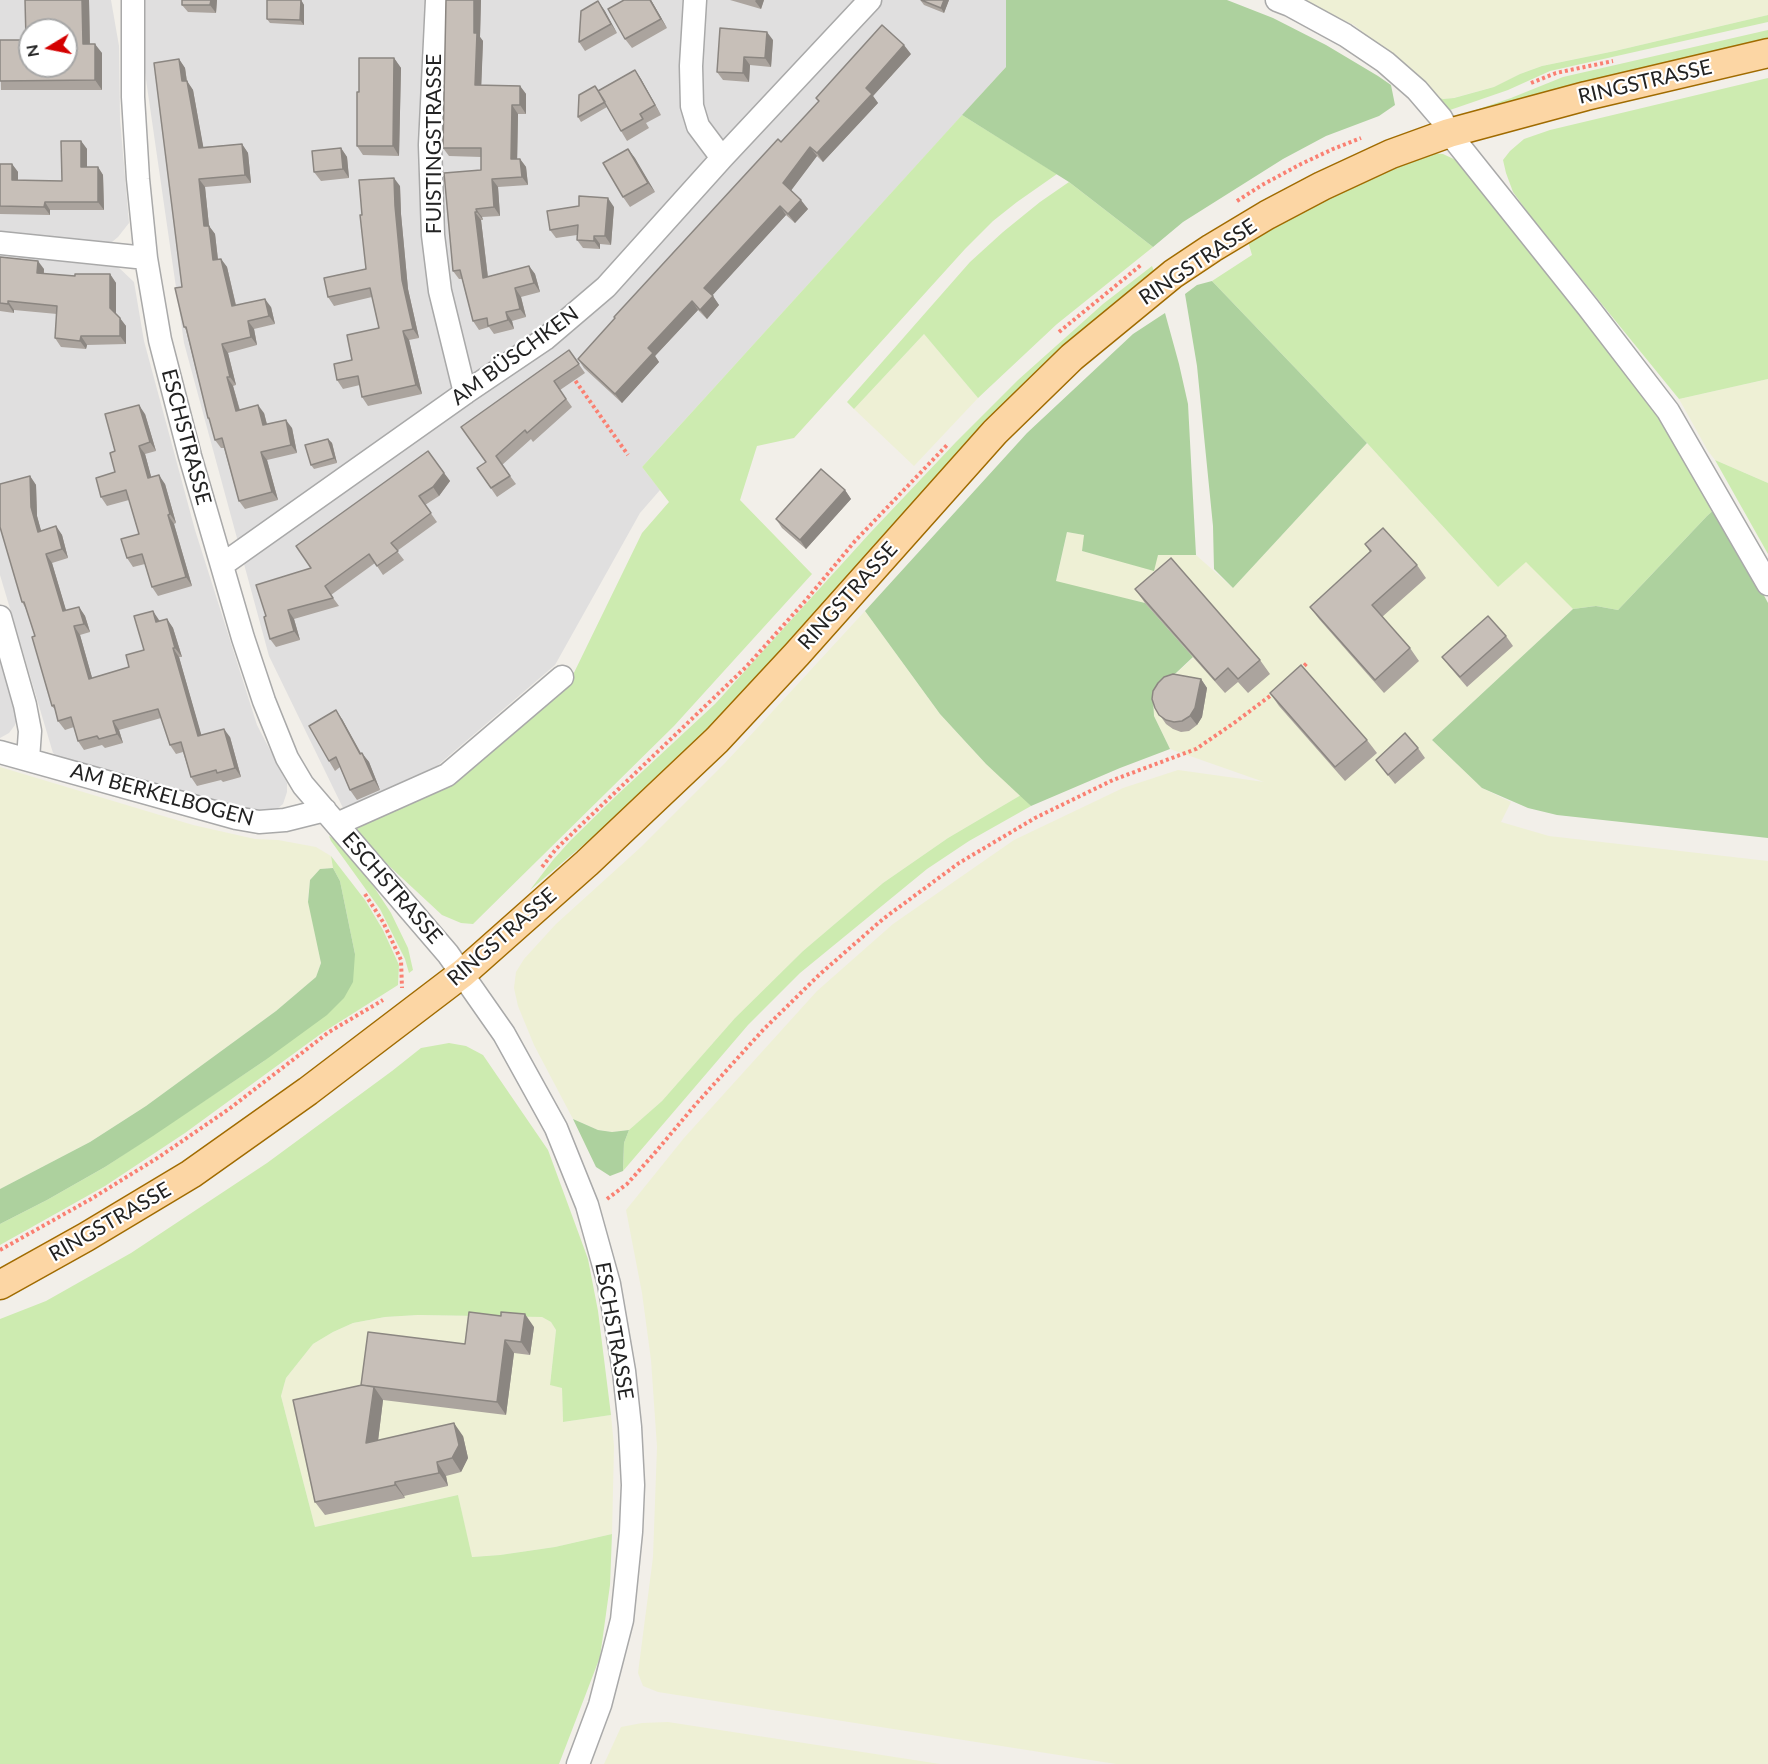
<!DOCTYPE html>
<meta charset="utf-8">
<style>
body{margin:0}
#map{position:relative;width:1768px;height:1764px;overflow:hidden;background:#f2efe9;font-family:Lato,sans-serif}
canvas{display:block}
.north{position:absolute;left:18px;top:18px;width:60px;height:60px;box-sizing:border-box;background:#fff;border:2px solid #a7a7a7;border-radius:50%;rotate:260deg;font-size:16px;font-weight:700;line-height:24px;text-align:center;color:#222}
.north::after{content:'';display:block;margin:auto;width:21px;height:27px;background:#d40000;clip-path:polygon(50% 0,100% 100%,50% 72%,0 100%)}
</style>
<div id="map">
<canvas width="1768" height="1764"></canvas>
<div class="north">N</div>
</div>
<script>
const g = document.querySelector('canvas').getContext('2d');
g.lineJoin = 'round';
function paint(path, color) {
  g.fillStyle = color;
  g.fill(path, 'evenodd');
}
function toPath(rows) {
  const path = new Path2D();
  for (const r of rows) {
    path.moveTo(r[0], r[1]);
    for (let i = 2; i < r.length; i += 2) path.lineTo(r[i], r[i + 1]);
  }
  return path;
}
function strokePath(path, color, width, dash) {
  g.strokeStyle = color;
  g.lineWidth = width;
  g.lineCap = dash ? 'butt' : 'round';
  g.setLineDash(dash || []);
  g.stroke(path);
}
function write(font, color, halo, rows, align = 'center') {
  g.font = font + ' Lato,sans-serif';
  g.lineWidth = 4.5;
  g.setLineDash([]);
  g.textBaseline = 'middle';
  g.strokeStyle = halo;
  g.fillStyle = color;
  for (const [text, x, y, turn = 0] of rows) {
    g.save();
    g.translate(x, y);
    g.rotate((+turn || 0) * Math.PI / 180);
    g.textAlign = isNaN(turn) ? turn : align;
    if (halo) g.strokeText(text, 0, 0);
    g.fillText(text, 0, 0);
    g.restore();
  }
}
paint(toPath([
 [0,0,111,0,119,46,120,119,129,223,118,237,112,242,107,243,0,233],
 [30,30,66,30,66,66,30,66],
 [140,0,1006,0,1006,67,642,467,660,490,640,513,555,665,437,766,343,808,269,656,184,343,139,31],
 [0,254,116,265,134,282,144,341,195,530,257,725,287,783,287,792,283,804,272,813,264,815,58,758,53,753,0,575],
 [0,650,17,718,15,725,9,733,0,738]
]), '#e0dfdf');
paint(toPath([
 [1301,0,1768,0,1768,15,1615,51,1542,66,1520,74,1494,87,1453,98,1443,99,1435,96,1400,63,1354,25],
 [924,334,978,398,914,466,854,409],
 [1768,379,1768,483,1715,460,1708,451,1679,399],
 [1367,443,1498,587,1526,561,1573,609,1432,740,1482,788,1511,802,1501,822,1549,836,1768,861,1768,1764,1116,1764,658,1692,643,1686,638,1673,653,1557,657,1447,651,1360,642,1293,626,1210,684,1138,817,991,893,924,1014,840,1123,788,1178,770,1264,782,1170,749,1154,716,1153,698,1160,688,1193,658,1145,603,1056,582,1067,532,1085,535,1082,551,1153,570,1157,555,1196,555,1233,588],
 [865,611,940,714,986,764,1021,795,948,838,883,883,803,951,735,1018,662,1101,629,1130,612,1132,598,1130,573,1119,534,1045,518,1006,514,988,516,972,524,959,556,924,641,847,725,763],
 [0,767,193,825,255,839,278,840,316,847,331,856,333,868,320,869,310,880,308,899,321,963,316,977,276,1011,146,1106,90,1142,0,1189],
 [418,1315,542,1317,551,1322,556,1330,550,1384,562,1388,563,1422,611,1415,614,1446,612,1534,555,1547,500,1555,471,1557,458,1495,315,1527,281,1396,286,1378,313,1344,333,1332,353,1323,385,1317],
 [668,1722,940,1764,604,1764,621,1727,642,1723]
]), '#eef0d5');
paint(toPath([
 [1768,15,1768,22,1550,71,1508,90,1450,110,1444,108,1435,96,1443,99,1454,98,1494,87,1520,74,1542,66,1615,51],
 [1768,30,1768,43,1464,114,1511,98,1563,77],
 [1768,78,1768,379,1679,399,1531,217,1513,192,1506,173,1503,160,1510,151,1524,139,1550,130],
 [962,115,1057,174,1017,202,993,221,965,249,794,438,757,446,740,500,812,574,674,726,473,924,461,923,442,915,387,864,354,827,568,685,642,533,669,502,642,467],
 [1428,153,1443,154,1458,161,1481,192,1497,200,1658,407,1717,507,1707,516,1618,610,1596,606,1573,609,1526,562,1498,587,1367,443,1212,281,1252,255,1247,238,1287,216],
 [1069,182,1153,247,1057,324,978,398,924,334,854,409,847,402,970,262,1003,232,1040,202],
 [1152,266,1155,274,726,713,614,819,530,890,553,860,570,841,616,796,715,704,870,533,956,442,1018,380,1103,304],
 [1715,460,1768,483,1768,554],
 [1021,795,1031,806,969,841,927,869,800,973,748,1025,623,1171,624,1143,629,1130,662,1101,735,1018,803,951,883,883,948,838],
 [329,836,337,841,372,884,391,913,408,948,413,970,409,973,405,959,380,909,331,841],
 [331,856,365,900,383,930,399,965,398,985,322,1033,185,1133,105,1186,0,1245,0,1224,47,1200,105,1167,264,1061,355,954,340,881,333,868],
 [449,1043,466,1046,483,1055,548,1150,588,1259,598,1311,611,1415,563,1422,562,1388,550,1385,556,1330,551,1322,542,1317,418,1315,385,1317,353,1323,333,1332,313,1344,286,1378,281,1396,315,1527,458,1495,472,1557,500,1555,555,1547,612,1534,610,1585,600,1657,559,1764,0,1764,0,1319,46,1301,131,1253,267,1163,392,1071,421,1048]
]), '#cdebb0');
paint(toPath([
 [1006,0,1227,0,1273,18,1326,45,1378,76,1391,85,1395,105,1379,116,1326,136,1283,159,1183,222,1153,247,1069,182,962,115,1006,67],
 [1212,281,1367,443,1233,588,1214,569,1213,526,1197,366,1185,294,1197,285],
 [1165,313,1179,364,1188,404,1196,555,1158,555,1154,571,1082,551,1084,535,1067,532,1056,581,1145,603,1193,657,1160,688,1153,698,1154,716,1170,749,1120,768,1031,806,986,764,940,714,865,611,1027,433,1133,334],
 [1717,507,1768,603,1768,838,1557,815,1528,808,1482,788,1432,740,1573,609,1596,606,1618,610,1707,516],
 [333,868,340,881,355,954,353,982,344,998,327,1015,264,1061,153,1136,105,1167,47,1200,0,1224,0,1189,90,1142,146,1106,276,1011,316,977,321,963,308,902,310,880,320,869],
 [573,1119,598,1130,612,1132,629,1130,624,1143,623,1171,610,1176,596,1167]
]), '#add19e');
const minor = toPath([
 [133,0,133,97,138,179,146,258,160,340,190,456,243,638,264,701,287,758,303,785,448,954,504,1034,556,1128,587,1205,609,1284,624,1371,630,1427,633,1485,631,1532,622,1620,600,1705,578,1764],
 [437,0,430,145,433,235,440,291,465,393],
 [695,0,691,66,692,106,698,126,722,158],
 [1277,0,1290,5,1345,35,1385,62,1417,90,1441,118,1449,133,1588,307,1668,411,1768,584],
 [0,243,146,258],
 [222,565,465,393,545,339,606,287,722,158,870,0],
 [0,617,25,705,30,731,28,759],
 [0,752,236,818,259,822,285,820,325,810],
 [337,824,447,775,562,677]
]);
const major = toPath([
 [0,1285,86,1237,191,1174,308,1091,463,973,587,863,717,740,797,654,995,432,1072,357,1173,274,1212,248,1267,215,1322,186,1391,154,1449,133,1586,96,1768,53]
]);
strokePath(minor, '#a9a9a9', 25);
strokePath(major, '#a06b00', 31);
strokePath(toPath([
 [1531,83,1556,73,1613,61],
 [1237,201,1262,185,1301,164,1333,149,1361,138],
 [1059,332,1141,265],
 [572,376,628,455],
 [1300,670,1307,663],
 [542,867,556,849,746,667,806,600,855,541,948,444],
 [365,894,383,922,401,960,402,988],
 [607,1199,627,1184,653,1155,696,1104,763,1030,819,975,883,919,959,863,1035,818,1113,780,1196,749,1234,723,1274,693],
 [0,1250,91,1199,159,1157,229,1109,329,1032,383,1000]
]), '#fa8072', 4, [3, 3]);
strokePath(minor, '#fff', 22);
strokePath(major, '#fcd6a4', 28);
paint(toPath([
 [25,0,89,0,90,44,102,53,102,90,1,90,0,40,26,40],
 [182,0,217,0,216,13,188,12,182,5],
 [301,0,304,5,304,25,270,23,267,19],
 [446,0,481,0,480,37,483,41,481,85,520,86,526,94,526,114,518,114,517,159,520,159,526,167,528,185,498,187,500,216,482,217,483,220,481,220,488,277,529,266,535,274,540,292,521,297,526,317,512,321,514,329,494,334,489,327,479,330,473,321,462,279,459,279,453,271,481,170,481,157,449,156,443,148],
 [651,0,667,28,632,48,625,39],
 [730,0,764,0,761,9],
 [949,0,944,13,924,5,921,1],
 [598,1,617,33,585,51,579,42],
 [773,40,771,67,750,65,749,82,723,80,717,72],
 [911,54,873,96,878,103,823,162,817,156,791,190,808,209,795,223,786,215,712,295,719,305,707,319,698,310,655,356,659,362,622,403,584,368,578,359,819,102,816,98],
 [394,58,401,68,399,156,363,155,357,146,359,92],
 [179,59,185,68,187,81,193,90,203,147,242,144,248,153,251,183,205,187,209,226,215,234,218,259,221,259,227,267,236,305,271,307,275,324,254,329,257,345,228,353,236,385,233,386,240,410,264,413,267,424,292,428,297,453,267,460,278,500,245,509,239,501,224,448,221,448,215,440,210,422,208,418,186,330,184,327,182,287],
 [635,70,641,79,661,115,646,123,649,128,627,141,621,131,607,107,581,122,578,117,599,90],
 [81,141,87,149,87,167,98,167,103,175,104,210,50,210,50,215,0,214,0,164,12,164,18,172,18,180,62,181],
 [341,148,347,157,349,178,321,181,314,172],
 [628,149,655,192,630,207,623,197],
 [400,186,401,214,408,289,419,338,409,340,422,394,368,406,362,397,360,385,343,389,337,380,352,360,379,328,372,297,334,306,328,297,366,269,362,215],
 [614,207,611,245,600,244,600,249,583,248,577,240,577,235,556,238,550,230],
 [0,257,44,269,44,274,75,276,110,274,116,283,116,314,126,326,126,344,87,345,86,349,61,347,55,338,57,314,14,310,14,313,0,311],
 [569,350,585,373,560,390,572,407,533,442,531,439,502,465,516,484,497,497,477,468,486,462],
 [145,414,156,451,145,454,151,477,165,484,176,523,174,524,192,586,158,596,152,587,145,564,133,567,127,558,139,534,129,500,107,506,101,497,115,472,115,451],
 [328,439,332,443,337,463,314,469,311,465],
 [428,451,450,481,439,496,425,505,437,522,397,551,404,560,383,575,375,563,331,595,339,606,294,619,300,640,276,647,270,639,266,616,311,568],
 [30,476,36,485,37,516,41,531,56,526,62,535,68,558,52,563,66,611,79,607,85,616,90,632,80,635,92,678,129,667,144,650,159,620,160,621,167,619,173,628,182,657,179,657,201,735,230,737,241,777,223,782,221,780,197,786,191,777,183,752,176,754,170,745,161,718,119,730,123,743,105,748,102,745,84,750,78,741,74,727,65,730,58,721,56,711,52,706,35,636,26,609,22,602],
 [845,490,851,499,806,549,782,528,776,519],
 [1365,544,1417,565,1426,578,1382,617,1410,648,1419,661,1384,693,1319,619,1310,607,1370,552],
 [1135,589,1260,660,1270,674,1248,693,1238,682,1225,693,1145,603],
 [1506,636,1513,646,1467,687,1449,666,1442,657],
 [1201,679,1207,688,1202,717,1197,725,1189,731,1181,732,1173,729,1166,724,1155,708],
 [1270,693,1367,740,1377,753,1345,781,1279,706],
 [342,719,361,753,369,762,380,790,357,800,350,790,340,767,335,771,329,761],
 [1418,748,1425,758,1395,784,1376,760],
 [534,1327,530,1355,514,1353,506,1415,383,1400,378,1441,463,1436,468,1458,461,1472,446,1476,448,1486,404,1496,405,1498,325,1515,315,1502,361,1385,465,1344]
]), '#aba49e');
paint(toPath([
 [82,0,89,0,90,54,83,44],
 [211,0,217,0,216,13,210,5],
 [301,0,304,5,304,25,300,20],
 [474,0,481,0,480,37,483,41,481,94,475,85,474,33],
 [650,0,651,0,667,28,661,19],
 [756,0,764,0,761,9,755,1],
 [944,0,949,0,944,13,941,8],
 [598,1,605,11,617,33,611,24],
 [767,32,773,40,771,67,765,58],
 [95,44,102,53,102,90,95,80],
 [904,45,911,54,873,96,878,103,823,162,817,153,866,88],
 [744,57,750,65,749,82,743,73],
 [394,58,401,68,399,156,393,146],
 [179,59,185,68,188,90,182,81],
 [635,70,641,79,661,115,655,105],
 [187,81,193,90,205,156,199,148],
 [520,86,526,94,526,114,520,105],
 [512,105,518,114,517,168,511,159],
 [81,141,87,149,87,175,81,167],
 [242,144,248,153,251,183,245,175],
 [810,147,817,156,790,192,783,183],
 [341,148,347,157,349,178,343,169],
 [628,149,635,158,655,192,648,183],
 [520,159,526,167,528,185,522,177],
 [12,164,18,172,18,188,12,180],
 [98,167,103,175,104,210,98,202],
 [394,178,400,186,401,214,408,289,419,338,413,329,402,280,395,206],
 [199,179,205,187,209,226,215,234,219,269,213,260,204,226],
 [492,179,498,187,500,216,494,207],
 [608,198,614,207,611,245,605,236],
 [801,200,808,209,795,223,788,214],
 [45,202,50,210,50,215,44,207],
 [780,206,786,215,711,297,704,288],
 [476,209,482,217,483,220,477,212],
 [475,212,481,220,489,287,483,278],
 [594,236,600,244,600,249,594,241],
 [221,259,227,267,238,315,232,306],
 [38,261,44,269,43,282,37,273],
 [529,266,535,274,540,292,534,283],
 [110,274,116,283,116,317,110,308],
 [515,288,521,297,526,317,520,309],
 [713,296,719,305,707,319,700,310],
 [265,299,271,307,275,324,269,316],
 [8,301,14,310,14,313,8,304],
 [692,301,698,310,655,356,659,362,622,403,615,394,648,348],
 [506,312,512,321,514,329,508,320],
 [120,318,126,326,126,344,120,336],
 [248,321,254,329,257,345,251,337],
 [403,331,409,340,422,394,416,385],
 [81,336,87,345,86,349,80,341],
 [222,344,228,353,236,385,230,377],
 [227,377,233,386,242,419,236,411],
 [139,405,145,414,156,451,150,442],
 [258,405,264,413,269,433,263,425],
 [286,420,292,428,297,453,291,445],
 [328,439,332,443,337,463,334,458],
 [139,446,145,454,154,487,148,478],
 [261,452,267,460,278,500,272,492],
 [444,473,450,481,439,496,433,487],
 [159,475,165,484,176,523,170,514],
 [30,476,36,485,37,516,44,541,38,532,31,507],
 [845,490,851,499,806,549,800,540],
 [168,515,174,524,192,586,186,577],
 [56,526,62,535,68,558,62,549],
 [46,554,52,563,69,620,63,611],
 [79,607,85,616,90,632,84,624],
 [288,610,294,619,300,640,294,631],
 [153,611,159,620,162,631,156,622],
 [167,619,173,628,182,657,175,648],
 [74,626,80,635,95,688,89,679],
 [173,648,179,657,204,744,198,736],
 [1201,679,1207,688,1202,717,1197,725,1190,716],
 [336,710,342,719,366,763,360,754],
 [113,721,119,730,123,743,117,734],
 [224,729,230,737,241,777,235,768],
 [362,753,369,762,380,790,374,780],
 [525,1314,534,1327,530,1355,521,1342],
 [505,1340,514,1353,506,1415,497,1402],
 [374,1387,383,1400,376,1457,366,1443],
 [454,1423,463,1436,468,1458,461,1472,452,1458],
 [437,1462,446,1476,448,1486,439,1473],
 [395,1482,404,1496,405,1498,395,1485]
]), '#8b8681');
const building = toPath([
 [25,0,82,0,83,44,95,44,95,80,0,81,0,40,26,40,25,0],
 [30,30,66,30,66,66,30,66,30,30],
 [182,0,211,0,210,5,182,5,182,0],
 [267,0,301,0,300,20,267,19,267,0],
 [446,0,474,0,474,33,477,33,475,85,520,86,520,105,512,105,511,159,520,159,522,177,492,179,494,207,476,209,477,212,475,212,483,278,529,266,534,283,515,288,520,309,506,312,508,320,488,326,487,318,473,321,460,270,453,271,444,173,481,170,481,148,443,148,446,0],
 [624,0,650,0,661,19,625,39,608,9,624,0],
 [921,0,944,0,941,8,921,0],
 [598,1,611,24,579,42,581,11,598,1],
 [882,25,904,45,866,88,872,94,817,153,810,147,783,183,801,200,788,214,780,206,704,288,713,296,700,310,692,301,648,348,653,353,615,394,578,359,615,318,614,317,778,139,781,142,819,101,816,98,882,25],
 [720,28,767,32,765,58,744,57,743,73,717,72,720,28],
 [359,58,394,58,393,146,357,146,357,92,359,92,359,58],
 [179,59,182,81,187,81,199,148,242,144,245,175,199,179,204,226,209,226,213,260,221,259,232,306,265,299,269,316,248,321,251,337,222,344,230,377,227,377,236,411,258,405,263,425,286,420,291,445,261,452,272,492,239,501,222,438,215,440,209,418,208,418,186,327,184,327,175,288,182,287,154,63,179,59],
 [635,70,655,105,640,114,643,119,621,131,598,91,635,70],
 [595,86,605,102,578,117,579,95,595,86],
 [61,141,81,141,81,167,98,167,98,202,45,202,44,207,0,206,0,164,12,164,12,180,62,181,61,141],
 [341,148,343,169,314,172,312,151,341,148],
 [628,149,648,183,623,197,603,163,628,149],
 [394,178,395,206,402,280,413,329,403,331,416,385,362,397,358,376,337,380,334,364,352,360,347,335,379,328,370,288,328,297,324,278,366,269,360,215,362,215,359,180,394,178],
 [579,196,608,198,605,236,594,236,594,241,577,240,578,225,550,230,547,211,579,206,579,196],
 [0,257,38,261,37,273,75,276,75,274,110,274,110,308,120,318,120,336,81,336,80,341,55,338,57,306,8,301,8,304,0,303,0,257],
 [569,350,579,364,554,381,566,399,527,433,525,430,496,456,510,476,491,488,477,468,486,462,461,427,569,350],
 [139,405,150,442,139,446,148,478,159,475,170,514,168,515,186,577,152,587,142,554,127,558,121,539,139,534,126,490,101,497,96,478,115,472,110,453,115,451,105,414,139,405],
 [328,439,334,458,311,465,305,445,328,439],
 [428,451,444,473,433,487,419,496,431,513,391,543,398,551,377,566,369,554,325,586,333,598,288,610,294,631,270,639,264,617,266,616,256,585,311,568,296,546,428,451],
 [821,469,845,490,800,540,776,519,821,469],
 [30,476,31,507,38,532,56,526,62,549,46,554,63,611,79,607,84,624,74,626,89,679,129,667,126,655,144,650,134,616,153,611,156,622,167,619,175,648,173,648,198,736,224,729,235,768,217,773,216,770,191,777,181,742,170,745,158,709,113,721,117,734,99,739,97,736,78,741,71,717,58,721,54,705,52,706,32,637,35,636,24,602,22,602,0,527,0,484,30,476],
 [1383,528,1417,565,1372,605,1410,648,1375,680,1310,607,1371,551,1365,544,1383,528],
 [1171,558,1260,660,1238,679,1228,668,1215,680,1135,589,1171,558],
 [1488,616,1506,636,1460,677,1442,657,1488,616],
 [1301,665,1367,740,1335,767,1270,693,1301,665],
 [1173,674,1201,679,1195,708,1190,716,1182,721,1174,722,1166,720,1159,715,1155,708,1152,699,1153,691,1158,683,1164,677,1173,674],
 [336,710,360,754,362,753,374,780,350,790,336,757,329,761,309,726,336,710],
 [1405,733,1418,748,1388,775,1376,760,1405,733],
 [469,1312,501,1316,501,1312,525,1314,521,1342,505,1340,497,1402,361,1385,368,1332,465,1344,469,1312],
 [362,1385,374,1387,366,1443,454,1423,459,1445,452,1458,437,1462,439,1473,395,1482,395,1485,315,1502,293,1400,362,1385]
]);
paint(building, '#c7bfb8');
strokePath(building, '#8b8681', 1.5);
write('21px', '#222', '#fff', [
 ["RINGSTRASSE",1645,82,-13],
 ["FUISTINGSTRASSE",434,144,-90],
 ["RINGSTRASSE",1198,262,-34],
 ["AM BÜSCHKEN",515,356,-36],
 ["ESCHSTRASSE",186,437,75],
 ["RINGSTRASSE",848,596,-48],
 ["AM BERKELBOGEN",162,795,15],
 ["ESCHSTRASSE",392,888,49],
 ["RINGSTRASSE",502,937,-41],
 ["RINGSTRASSE",110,1222,-30],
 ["ESCHSTRASSE",614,1331,80]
]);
</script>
